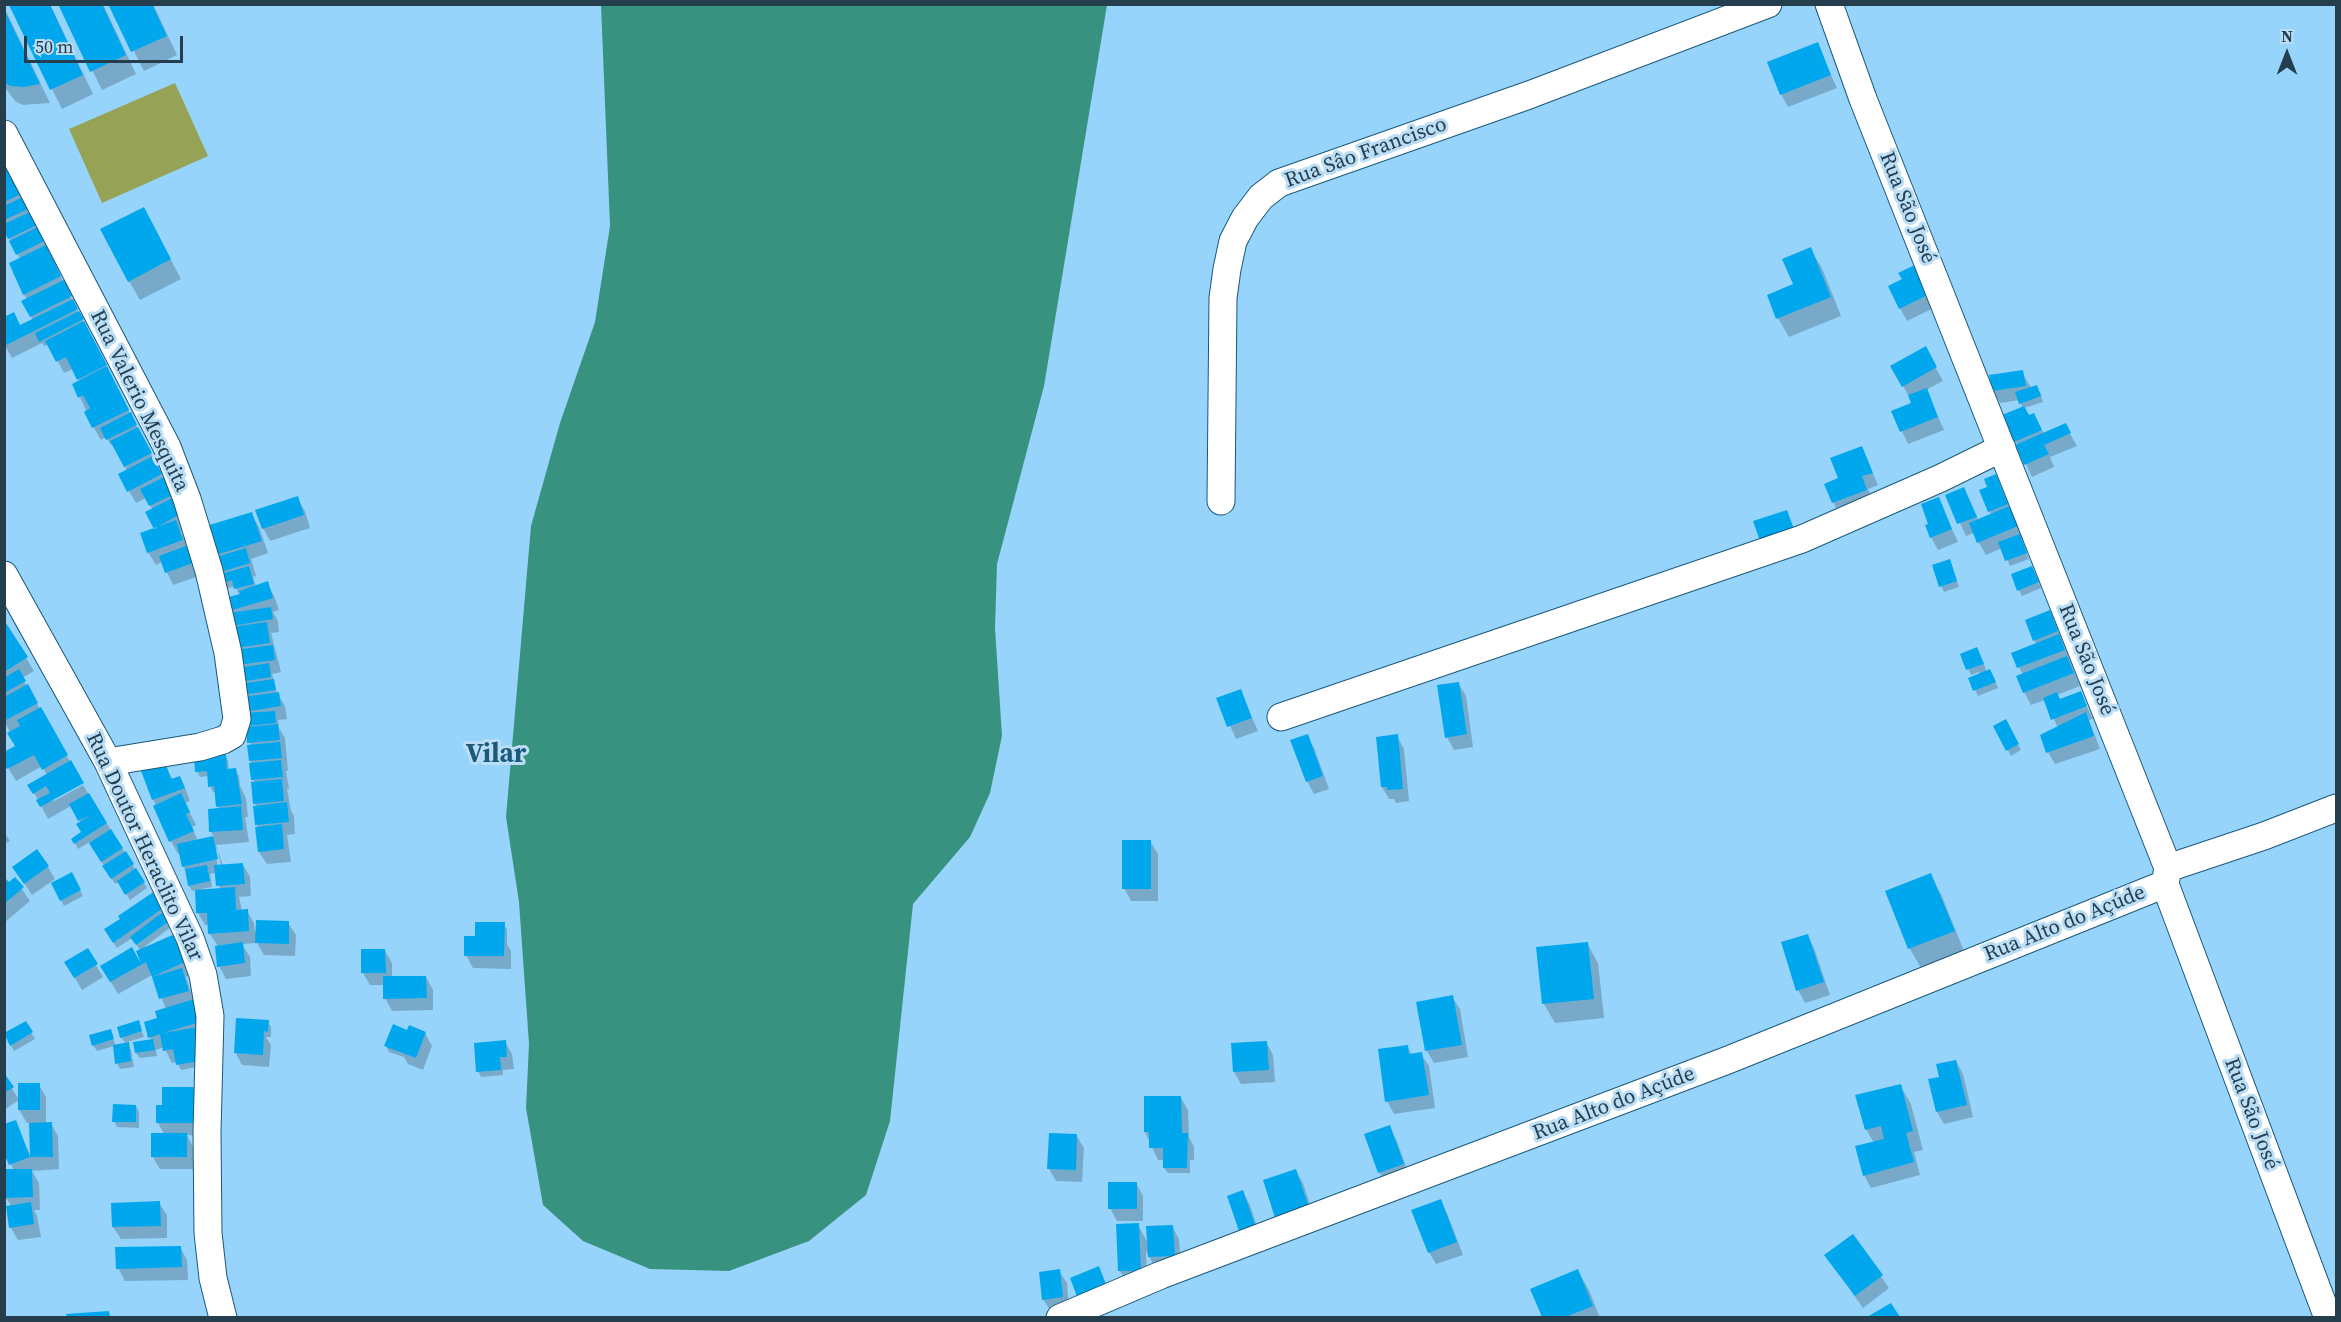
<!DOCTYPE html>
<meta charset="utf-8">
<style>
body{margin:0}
#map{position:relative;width:2341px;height:1322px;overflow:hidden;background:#97d4fb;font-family:"Source Serif 4",serif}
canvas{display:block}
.frame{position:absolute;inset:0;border:6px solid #253e4e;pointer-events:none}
.north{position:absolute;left:2257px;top:24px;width:60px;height:60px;-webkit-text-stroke:4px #badef6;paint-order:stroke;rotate:0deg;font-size:16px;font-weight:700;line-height:24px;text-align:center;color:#253e4e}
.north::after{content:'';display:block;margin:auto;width:21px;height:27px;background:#253e4e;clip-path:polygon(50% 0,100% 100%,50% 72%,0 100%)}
.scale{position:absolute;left:24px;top:36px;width:159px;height:27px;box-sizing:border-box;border:3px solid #253e4e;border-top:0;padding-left:8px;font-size:18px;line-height:21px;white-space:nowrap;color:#253e4e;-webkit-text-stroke:4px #badef6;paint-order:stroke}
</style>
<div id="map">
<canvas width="2341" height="1322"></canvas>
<div class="frame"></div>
<div class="north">N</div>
<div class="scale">50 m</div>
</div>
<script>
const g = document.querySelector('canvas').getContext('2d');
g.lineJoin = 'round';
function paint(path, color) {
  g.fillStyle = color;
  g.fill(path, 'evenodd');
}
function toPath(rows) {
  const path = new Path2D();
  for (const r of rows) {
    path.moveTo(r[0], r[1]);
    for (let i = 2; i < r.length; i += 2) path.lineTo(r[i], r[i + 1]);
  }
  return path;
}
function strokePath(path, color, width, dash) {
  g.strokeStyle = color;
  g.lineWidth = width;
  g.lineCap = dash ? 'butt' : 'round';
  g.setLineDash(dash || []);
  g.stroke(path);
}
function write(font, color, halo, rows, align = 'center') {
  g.font = font + ' "Source Serif 4",serif';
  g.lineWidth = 6;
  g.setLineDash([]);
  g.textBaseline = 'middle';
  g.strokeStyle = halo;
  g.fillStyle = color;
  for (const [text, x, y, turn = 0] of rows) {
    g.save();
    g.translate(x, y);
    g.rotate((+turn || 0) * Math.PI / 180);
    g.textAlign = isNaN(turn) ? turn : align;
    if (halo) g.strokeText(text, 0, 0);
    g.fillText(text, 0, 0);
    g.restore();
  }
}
paint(toPath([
 [175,83,208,156,102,203,69,129]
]), '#96a356');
paint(toPath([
 [601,5,1107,5,1044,386,997,564,995,628,1002,736,990,793,970,837,913,904,890,1121,866,1195,809,1241,729,1271,650,1269,583,1241,543,1205,526,1108,529,1044,519,902,506,817,531,526,560,423,595,322,610,226]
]), '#379280');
paint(toPath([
 [10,4,50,4,93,94,62,109],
 [60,4,103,4,136,74,102,90],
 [110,4,153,4,177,55,144,71],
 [4,9,7,13,50,103,23,105,15,101,4,86],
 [1817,44,1837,88,1788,107,1781,94],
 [4,160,77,310,188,527,181,531,199,576,173,585,162,562,156,565,148,552,156,529,153,510,146,498,136,503,129,491,127,471,113,444,111,445,106,437,101,440,94,428,80,397,80,381,73,369,64,373,49,344,44,346,42,343,12,358,4,344,21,327,33,321,24,302,27,300,13,273,20,259,4,228],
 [154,228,181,279,140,300,129,281],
 [1810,249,1822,268,1841,316,1789,337,1778,318],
 [1918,273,1938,306,1907,321,1900,308],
 [1925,348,1943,381,1926,390,1944,430,1908,444,1893,412,1913,404,1892,366],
 [2022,372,2031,388,2040,392,2043,402,2024,408,2029,417,2034,415,2044,434,2065,425,2077,446,2050,457,2054,467,2032,477,2004,416,2023,408,2019,400,2000,403,1993,391],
 [1861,448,1878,485,1868,489,1873,502,1854,510,1850,503,1836,508,1826,485,1840,479],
 [1995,476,2024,539,2021,540,2029,559,2010,566,2002,548,1986,555,1973,533,1966,536,1947,495,1964,489,1979,521,1991,515,1989,511,1989,488],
 [297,498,305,511,310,528,270,541,263,528],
 [1938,499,1958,542,1938,550,1931,537,1930,525],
 [251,514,259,527,268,553,251,559,256,576,253,577,256,587,267,583,274,596,279,610,273,612,278,621,279,632,271,633,281,672,272,674,277,693,285,706,287,719,278,720,279,728,285,738,288,771,286,771,289,789,287,789,291,811,294,816,295,834,287,835,291,862,267,864,259,852,254,783,249,746,251,746,230,610,240,596,235,586,226,589,214,555],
 [1952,566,1959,587,1944,592,1941,586],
 [2035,574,2041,588,2022,596,2019,590],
 [2049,612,2056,625,2080,686,2057,695,2061,701,2080,693,2093,719,2089,720,2100,749,2055,764,2048,752,2058,728,2045,700,2031,705,2024,692,2023,675,2013,654,2037,645,2034,640],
 [4,622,34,671,22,678,82,782,52,799,54,801,83,785,147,888,130,900,119,882,115,884,90,842,78,849,73,839,83,833,81,823,71,806,48,819,30,785,47,775,42,766,16,781,4,761,17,747,4,720,7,698,4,694],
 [1962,655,1980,655,1987,672,1993,676,1998,688,1978,696,1970,679,1980,675,1979,672,1971,675],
 [1458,683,1466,696,1473,747,1454,750,1447,737],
 [1240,690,1258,731,1236,739,1218,699],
 [2006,721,2021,750,2011,756,1995,726],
 [1307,736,1314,748,1329,789,1314,794,1307,781],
 [1397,736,1404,749,1409,801,1396,803,1394,799,1389,799,1382,787],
 [225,755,228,761,229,770,235,770,239,776,240,786,246,798,248,817,245,817,249,842,216,845,223,866,243,865,250,877,251,896,239,897,242,911,247,911,254,923,255,932,288,923,296,935,295,956,264,955,257,943,242,944,250,957,251,976,226,979,219,966,217,945,210,934,209,925,205,925,198,913,196,890,192,891,189,885,180,853,178,854,171,841,153,799,163,761,173,780,179,778,186,790,190,801,185,803,196,825,192,827,198,841,214,837,211,832,209,810,219,810,216,792,213,792,210,786,209,776,200,777,197,771],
 [214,849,217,849,221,866,218,866],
 [216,873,220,890,202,891,201,889,212,887,210,874],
 [4,832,10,841,4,844],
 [1150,841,1158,854,1158,901,1131,901,1124,888],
 [14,867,48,867,55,879,32,895],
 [71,874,83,896,64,906,53,884],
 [1930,875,1941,894,1964,951,1921,968,1910,949,1887,892],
 [4,879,9,884,15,879,30,901,4,923],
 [154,893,171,927,143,948,174,936,193,974,186,977,194,1001,207,1065,181,1070,177,1062,172,1063,164,1047,156,1050,157,1056,140,1058,136,1053,152,1041,150,1037,166,1009,152,975,118,994,102,967,131,949,142,965,138,952,140,950,132,938,117,948,109,936],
 [504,924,507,930,507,944,511,951,511,969,473,968,466,955,476,938],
 [1807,935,1814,948,1830,995,1805,1003,1798,990,1783,943],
 [1587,943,1598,963,1604,1018,1555,1023,1544,1004,1538,948],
 [87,950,103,977,82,990,73,975],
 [385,951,392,963,392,978,426,977,433,990,433,1010,392,1011,385,998,385,985,370,985,363,973],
 [1452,997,1460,1009,1468,1057,1434,1063,1427,1051,1418,1003],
 [138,1022,144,1037,127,1042,131,1050,134,1067,120,1069,117,1063,114,1046,97,1051,93,1045,110,1030,116,1046,126,1044,121,1037],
 [268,1022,271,1027,271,1037,266,1037,271,1045,269,1067,242,1065,235,1052],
 [25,1023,35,1039,14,1051,5,1035],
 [406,1031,425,1033,432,1046,423,1070,408,1064,404,1057,389,1052,386,1046],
 [505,1042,512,1054,514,1069,503,1070,503,1075,481,1077,478,1071],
 [1266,1042,1273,1055,1275,1082,1241,1084,1234,1072],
 [1407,1046,1412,1055,1421,1054,1429,1066,1435,1108,1394,1114,1387,1101],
 [1956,1061,1963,1074,1973,1117,1944,1124,1937,1112,1941,1078],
 [4,1075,19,1100,39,1085,46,1097,46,1124,51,1124,58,1136,59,1169,32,1171,39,1183,40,1210,34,1210,37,1216,41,1237,18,1240,11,1228,12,1207,6,1198,14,1171,4,1148,15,1121,31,1157,30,1123,27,1123,19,1110,19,1100,4,1110],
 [1900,1085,1911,1104,1923,1150,1914,1152,1920,1175,1871,1188,1864,1175,1874,1143,1866,1129],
 [193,1089,200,1101,200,1136,187,1135,193,1147,193,1169,160,1169,152,1156,164,1134,158,1123,164,1106],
 [1181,1098,1188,1110,1189,1137,1194,1147,1194,1160,1190,1160,1190,1173,1168,1173,1164,1168,1164,1160,1158,1160,1145,1132],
 [136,1106,139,1112,139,1128,117,1127,114,1121],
 [1389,1127,1396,1139,1410,1177,1387,1185,1379,1172],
 [1076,1135,1084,1148,1082,1182,1056,1181,1049,1169],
 [1296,1171,1303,1183,1316,1223,1265,1181],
 [1136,1183,1143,1196,1143,1221,1117,1221,1110,1208],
 [1243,1192,1250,1205,1261,1238,1247,1243],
 [1440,1201,1447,1213,1463,1255,1436,1264,1429,1252],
 [159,1203,167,1215,167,1238,121,1239,113,1227],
 [1138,1225,1148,1243,1172,1226,1179,1239,1181,1268,1156,1269,1146,1251,1147,1283,1127,1283,1120,1271],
 [1853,1236,1889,1288,1863,1308,1826,1255],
 [180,1247,187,1260,188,1280,125,1281,118,1268],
 [1059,1271,1067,1283,1069,1309,1051,1312,1043,1299],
 [1578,1271,1589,1290,1600,1318,1544,1318,1532,1290],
 [108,1312,111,1318,68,1318,68,1315]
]), '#0003');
paint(toPath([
 [58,4,102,4,126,55,90,72],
 [108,4,152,4,167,36,131,52],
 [9,5,50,5,83,75,50,90],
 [4,9,40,84,24,87,11,86,4,83],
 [1818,42,1831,75,1780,95,1767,62],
 [4,159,21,194,4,202],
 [23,197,28,209,4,220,4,206],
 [144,207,171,259,128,282,100,229],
 [30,212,37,225,8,239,4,232,4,224],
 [38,227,44,241,16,255,9,241],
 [46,245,61,276,23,295,9,263],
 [1811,247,1831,297,1776,319,1767,295,1793,284,1782,259],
 [1915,265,1932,293,1899,309,1888,286,1902,279,1898,273],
 [64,280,72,296,30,317,21,301],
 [73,299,78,309,4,346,4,317,14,312,20,325],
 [79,311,84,319,39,342,35,333],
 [84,321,107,365,77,380,66,357,56,362,45,341],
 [1926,346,1937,367,1902,387,1890,366],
 [107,366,129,410,92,428,84,412,90,408,83,395,78,398,72,384],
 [2023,370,2026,386,1992,391,1989,375],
 [2037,385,2041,396,2019,404,2015,392],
 [1927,388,1938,417,1900,432,1891,411,1911,403,1908,395],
 [2024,406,2029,415,2034,413,2042,430,2014,442,2002,415],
 [131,412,137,425,106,440,100,428],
 [2066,423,2071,433,2044,445,2049,454,2024,465,2015,445],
 [138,427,152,453,124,467,110,441],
 [1862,446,1873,473,1862,476,1867,490,1832,503,1824,484,1838,478,1830,458],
 [153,456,162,474,127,492,118,474],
 [1996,474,2008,504,1988,512,1979,490,1987,487,1984,479],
 [164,477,173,495,149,506,140,489],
 [1964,487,1977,517,1957,524,1945,495],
 [298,496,304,515,262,529,255,510],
 [174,497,182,513,154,529,145,512],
 [1939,497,1952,529,1930,538,1925,525,1928,524,1921,504],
 [2009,506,2018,526,1977,543,1969,523],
 [1787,510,1795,532,1761,544,1753,521],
 [252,512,262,541,212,556,203,527],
 [176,520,183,540,147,553,140,533],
 [2020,534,2027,553,2005,561,1998,542],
 [186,546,193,563,165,573,159,556],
 [246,548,250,563,218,573,213,558],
 [1950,559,1957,581,1939,587,1932,565],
 [249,566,254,584,234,589,232,580,221,584,218,575],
 [2032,566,2039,582,2017,591,2011,574],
 [268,581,273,598,229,611,225,598,240,594,239,591],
 [271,607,273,619,232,626,229,613],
 [2050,610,2058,631,2033,641,2025,620],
 [4,620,28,657,4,672],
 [267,622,270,643,235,648,232,627],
 [2059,634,2065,650,2017,668,2011,653],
 [273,645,275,660,237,665,235,650],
 [1977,647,1984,664,1966,670,1960,654],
 [2067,656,2074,673,2023,693,2016,676],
 [269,663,271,677,240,682,238,668],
 [19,669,26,681,4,693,4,678],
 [1990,669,1996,682,1973,691,1968,678],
 [274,679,276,690,242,695,240,684],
 [1459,682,1467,734,1445,738,1437,685],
 [28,684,38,703,4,721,4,697],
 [1241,689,1252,718,1227,727,1216,698],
 [2081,691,2087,706,2051,720,2043,698,2057,692,2060,699],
 [279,692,281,706,244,712,242,697],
 [41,707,68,755,42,770,34,755,7,769,4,764,4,752,15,746,7,733,20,726,17,720],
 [275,711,276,723,246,726,244,713],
 [2086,712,2094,736,2046,753,2040,735],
 [2006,719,2019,744,2006,751,1993,726],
 [278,724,280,740,247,743,246,727],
 [1308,734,1323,776,1306,782,1290,740],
 [1398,734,1403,789,1387,790,1387,787,1381,787,1376,737],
 [280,742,282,758,249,761,247,745],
 [226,754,227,769,236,768,242,804,216,807,214,786,208,787,207,771,195,772,194,756],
 [164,759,171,779,180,776,185,788,152,800,140,768],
 [71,760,84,783,40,807,36,800,50,793,46,786,33,794,27,785],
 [281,760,283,777,251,780,249,763],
 [282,779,284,801,253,804,251,782],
 [89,793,107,823,74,844,71,839,81,832,76,824,91,815,78,821,69,804],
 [181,793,190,812,186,814,194,831,169,842,153,806],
 [287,802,289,822,255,825,253,806],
 [241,806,243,830,209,832,208,809],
 [282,824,284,849,258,852,255,827],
 [111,829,123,848,101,862,89,843],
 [213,836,218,859,182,867,177,844],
 [1122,840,1151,840,1151,889,1122,889],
 [37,849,49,866,24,884,12,867],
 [126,851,134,864,111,879,102,866],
 [243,863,245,884,216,886,214,865],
 [207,865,210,881,188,886,185,869],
 [136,868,145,882,125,895,117,881],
 [72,872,81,890,60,901,51,883],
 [1931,873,1955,931,1908,949,1885,891],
 [4,877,9,882,15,877,24,887,4,904],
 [235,887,236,910,248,909,249,931,208,934,207,913,196,913,195,890],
 [155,891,166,906,113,943,104,929,120,919,118,916],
 [163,912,169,921,136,945,130,937],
 [256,920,289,921,289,944,255,943],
 [475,922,505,922,504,956,464,956,464,936,475,936],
 [175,934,187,961,152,977,146,962,110,982,100,966,132,947,141,964,136,951],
 [1808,934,1824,982,1796,991,1781,942],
 [243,942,245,963,217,967,215,946],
 [1588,942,1594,999,1542,1004,1536,947],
 [88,948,98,964,74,978,64,962],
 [361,949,385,949,386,973,361,973],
 [182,968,189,991,159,999,152,977],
 [383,976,426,976,427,998,383,999],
 [1453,995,1462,1045,1425,1051,1416,1002],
 [201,997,207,1020,163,1033,198,1027,205,1060,176,1065,173,1049,163,1051,160,1034,148,1038,144,1022,157,1018,155,1011],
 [236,1018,269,1020,268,1032,264,1031,263,1055,234,1053],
 [139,1020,142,1031,120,1038,117,1027],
 [26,1021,33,1032,10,1046,4,1033],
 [393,1024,407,1030,409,1025,426,1032,416,1058,384,1046],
 [111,1029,114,1039,92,1046,89,1035],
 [153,1039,155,1050,135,1053,133,1042],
 [506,1040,507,1057,500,1057,501,1070,476,1072,474,1043],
 [1267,1041,1269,1070,1233,1072,1231,1043],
 [129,1042,131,1061,115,1064,113,1045],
 [1408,1045,1409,1054,1422,1052,1429,1095,1385,1102,1378,1049],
 [1956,1060,1967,1105,1936,1112,1928,1079,1939,1077,1936,1064],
 [4,1073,14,1087,4,1093],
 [18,1083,40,1083,40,1110,18,1110],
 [1901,1084,1913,1131,1906,1133,1914,1162,1863,1176,1855,1146,1884,1139,1881,1126,1865,1130,1855,1095],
 [162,1087,194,1087,193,1123,156,1123,156,1105,162,1105],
 [1144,1096,1181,1096,1182,1133,1188,1133,1187,1168,1163,1168,1163,1148,1149,1148,1149,1132,1144,1132],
 [113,1104,136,1105,136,1122,112,1122],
 [16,1120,30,1157,9,1165,4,1153,4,1124],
 [52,1122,53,1157,30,1157,29,1123],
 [1390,1125,1404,1164,1378,1173,1364,1134],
 [151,1133,187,1133,187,1157,151,1157],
 [1049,1133,1077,1134,1076,1170,1047,1169],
 [4,1169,32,1169,33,1197,5,1198],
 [1296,1169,1310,1210,1276,1221,1263,1180],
 [1108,1182,1137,1182,1137,1209,1108,1209],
 [1243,1190,1255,1225,1239,1231,1227,1196],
 [1441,1199,1457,1242,1428,1253,1411,1210],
 [160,1201,161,1226,112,1227,111,1203],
 [31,1202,34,1224,9,1228,6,1206],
 [1139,1223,1141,1271,1118,1271,1116,1224],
 [1173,1225,1175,1256,1148,1257,1146,1226],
 [1853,1234,1883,1275,1855,1296,1824,1255],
 [181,1246,182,1267,116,1269,115,1247],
 [1099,1266,1107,1287,1078,1299,1070,1278],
 [1060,1269,1063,1297,1042,1300,1039,1272],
 [1578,1269,1593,1306,1565,1317,1542,1317,1530,1289],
 [1891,1303,1900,1317,1867,1317],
 [109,1311,110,1317,67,1317,66,1314]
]), '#00a7ed');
const minor = toPath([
 [1829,4,1863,99,2168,868,2165,884,2328,1318],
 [4,134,167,447,187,499,209,571,228,653,237,719,232,735,223,740,200,747,108,762],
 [1221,501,1223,298,1227,269,1233,241,1245,218,1261,197,1279,183,1529,95,1768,4],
 [4,575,108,762,190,938,203,975,210,1016,207,1132,208,1233,213,1278,223,1318],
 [1281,717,1802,539,1941,478,2002,448],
 [2168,868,2264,836,2336,808],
 [1060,1318,1161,1275,1728,1060,2165,884]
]);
strokePath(minor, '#1a587a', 29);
strokePath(minor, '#fff', 27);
write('21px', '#253e4e', '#badef6', [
 ["Rua Sâo Francisco",1366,153,-20],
 ["Rua São José",1907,208,68],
 ["Rua Valerio Mesquita",139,401,64],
 ["Rua São José",2086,660,68],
 ["Rua Doutor Heraclito Vilar",144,847,65],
 ["Rua Alto do Açúde",2065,924,-22],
 ["Rua Alto do Açúde",1614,1104,-21],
 ["Rua São José",2251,1114,69]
]);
write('bold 27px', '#1b597b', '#badef6', [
 ["Vilar",496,755]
]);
</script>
